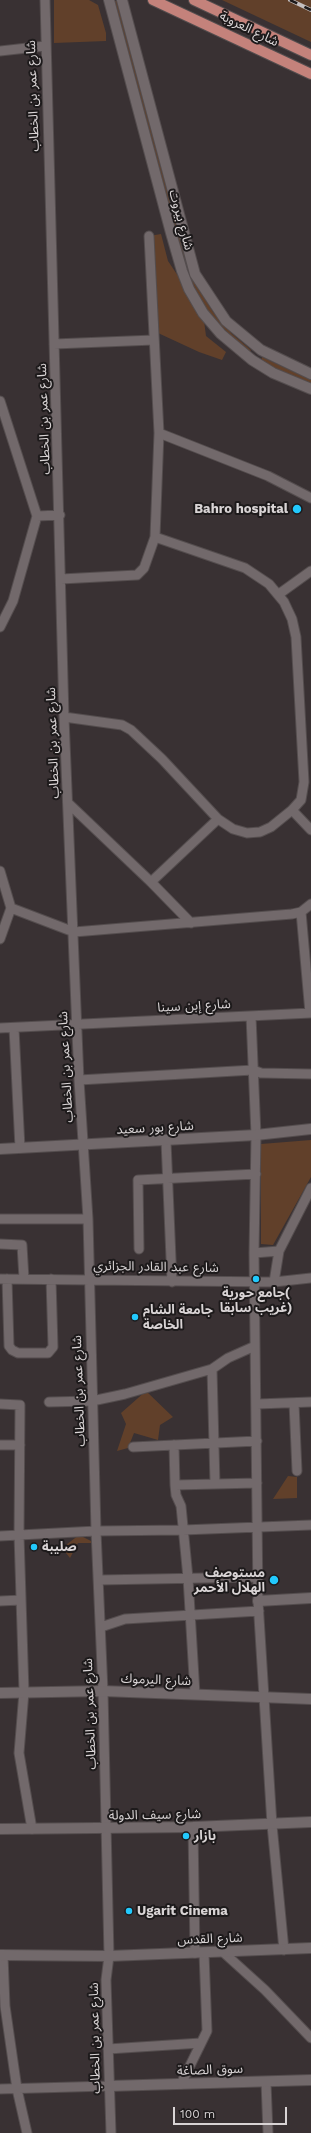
<!DOCTYPE html>
<meta charset="utf-8">
<style>
body{margin:0}
#map{position:relative;width:311px;height:2133px;overflow:hidden;background:#393133;font-family:"Work Sans",sans-serif}
canvas{display:block}
.scale{position:absolute;left:173px;top:2107px;width:114px;height:18px;box-sizing:border-box;border:2px solid #d9d4d5;border-top:0;padding-left:5px;font-size:12px;line-height:14px;white-space:nowrap;color:#d9d4d5;-webkit-text-stroke:3px #1d1a1b;paint-order:stroke}
</style>
<div id="map">
<canvas width="311" height="2133"></canvas>
<div class="scale">100 m</div>
</div>
<script>
const g = document.querySelector('canvas').getContext('2d');
g.lineJoin = 'round';
function paint(path, color) {
  g.fillStyle = color;
  g.fill(path, 'evenodd');
}
function toPath(rows) {
  const path = new Path2D();
  for (const r of rows) {
    path.moveTo(r[0], r[1]);
    for (let i = 2; i < r.length; i += 2) path.lineTo(r[i], r[i + 1]);
  }
  return path;
}
function strokePath(path, color, width, dash) {
  g.strokeStyle = color;
  g.lineWidth = width;
  g.lineCap = dash ? 'butt' : 'round';
  g.setLineDash(dash || []);
  g.stroke(path);
}
function write(font, color, halo, rows, align = 'center') {
  g.font = font + ' "Work Sans","Noto Sans Arabic",sans-serif';
  g.lineWidth = 4;
  g.setLineDash([]);
  g.textBaseline = 'middle';
  g.strokeStyle = halo;
  g.fillStyle = color;
  for (const [text, x, y, turn = 0] of rows) {
    g.save();
    g.translate(x, y);
    g.rotate((+turn || 0) * Math.PI / 180);
    g.textAlign = isNaN(turn) ? turn : align;
    if (halo) g.strokeText(text, 0, 0);
    g.fillText(text, 0, 0);
    g.restore();
  }
}
paint(toPath([
 [54,0,89,0,98,5,106,33,106,41,54,43],
 [222,0,311,0,311,42],
 [113,1,119,1,190,268,200,291,213,312,232,334,251,350,249,353,236,342,207,311,187,274],
 [161,234,168,261,203,313,206,336,226,352,222,360,199,352,158,333,149,236],
 [262,357,311,380,311,385,284,374,261,361],
 [311,1140,311,1177,273,1245,261,1244,261,1144],
 [146,1391,173,1417,160,1425,158,1440,134,1433,128,1448,117,1451,126,1424,121,1413],
 [288,1476,297,1477,297,1498,273,1499],
 [79,1535,95,1543,78,1543,70,1558,62,1548]
]), '#61402a');
const street = toPath([
 [45,0,64,717,79,1080,88,1219,96,1531,103,1691,109,1956,106,1980,111,2133],
 [0,51,45,46],
 [54,344,154,340],
 [0,401,37,516,13,601,0,627],
 [159,433,268,476,311,498],
 [37,516,60,515],
 [61,579,137,575,144,568,155,537,159,433,149,236],
 [279,594,311,571],
 [64,717,122,725,131,730,162,759,218,819,233,829,247,833,260,832,271,827,292,810,301,800,304,782,296,637,292,619,284,602,269,584,245,568,155,537],
 [68,803,151,882,191,923],
 [292,810,311,830],
 [0,871,11,908],
 [151,882,218,819],
 [301,912,310,1013],
 [0,939,11,908,74,932,292,914,301,912,311,904],
 [251,1016,256,1135,254,1253,258,1601,272,1825,284,1950],
 [0,1028,311,1013],
 [14,1028,20,1148],
 [79,1080,253,1070,261,1073,311,1074],
 [166,1141,172,1282],
 [0,1219,88,1219],
 [0,1244,22,1245,24,1279],
 [139,1249,138,1180,256,1174],
 [254,1253,279,1251],
 [0,1279,274,1282,311,1278],
 [7,1279,9,1346,12,1350,18,1353,48,1353,53,1347,51,1279],
 [274,1282,279,1251,311,1188],
 [212,1369,215,1484],
 [49,1402,92,1401,125,1394,212,1369,228,1358,255,1346],
 [294,1403,297,1471],
 [0,1404,20,1405,19,1535,24,1692,19,1753,32,1829],
 [257,1404,311,1402],
 [0,1445,20,1445],
 [174,1445,175,1485],
 [133,1447,257,1441],
 [0,1536,96,1531,183,1530,311,1525],
 [99,1580,257,1577],
 [0,1601,21,1600],
 [101,1627,125,1619,259,1611],
 [195,1694,188,1578,181,1506,176,1495,175,1485,257,1483],
 [193,1827,195,1953],
 [223,1952,265,1990,311,2038],
 [3,1955,5,2006,17,2089,27,2133],
 [108,2049,201,2043],
 [266,2082,268,2133],
 [181,2084,207,2031,204,1953],
 [0,2089,109,2086]
]);
const secondary = toPath([
 [109,0,171,233,182,271,189,289,203,313,221,334,252,360,273,373,311,389],
 [122,0,195,274,226,321,261,350,311,374],
 [0,1149,256,1135,311,1129],
 [258,1601,311,1598],
 [0,1693,103,1691,311,1699],
 [0,1829,193,1827,311,1822],
 [0,1955,109,1956,311,1948],
 [109,2086,311,2080]
]);
const primary = toPath([
 [153,0,311,74],
 [194,0,311,55]
]);
strokePath(street, '#544d4e', 11);
strokePath(secondary, '#544d4e', 12);
strokePath(primary, '#544d4e', 12);
strokePath(street, '#72696b', 9);
strokePath(secondary, '#72696b', 10);
strokePath(primary, '#c4827b', 10);
const rail = toPath([
 [290,0,311,10]
]);
strokePath(rail, '#c4bfc0', 4);
strokePath(rail, '#1d1a1b', 2.5, [8]);
for (const [x, y, r, color] of [
 [297,509,5,"#22c9fd"],
 [256,1279,4,"#22c9fd"],
 [135,1317,4,"#22c9fd"],
 [34,1547,4,"#22c9fd"],
 [274,1580,5,"#22c9fd"],
 [186,1836,4,"#22c9fd"],
 [129,1911,4,"#22c9fd"]
]) {
  const dot = new Path2D();
  dot.arc(x, y, r, 0, 2 * Math.PI);
  g.fillStyle = color;
  g.fill(dot);
  strokePath(dot, '#1d1a1b', 1.5);
}
write('13px', '#d9d4d5', '#1d1a1b', [
 ["شارع العروبة",249,29,26],
 ["شارع عمر بن الخطاب",33,96,-92],
 ["شارع بيروت",181,220,75],
 ["شارع عمر بن الخطاب",44,419,-92],
 ["شارع عمر بن الخطاب",53,743,-92],
 ["شارع إبن سينا",194,1006,-3],
 ["شارع عمر بن الخطاب",66,1067,-93],
 ["شارع بور سعيد",155,1128,-3],
 ["شارع عبد القادر الجزائري",156,1267,1],
 ["شارع عمر بن الخطاب",79,1391,-92],
 ["شارع اليرموك",156,1680,2],
 ["شارع عمر بن الخطاب",90,1714,-92],
 ["شارع سيف الدولة",155,1815,-1],
 ["شارع القدس",210,1939,-2],
 ["شارع عمر بن الخطاب",95,2038,-91],
 ["سوق الصاغة",210,2070,-2]
]);
write('bold 13px', '#d9d4d5', '#1d1a1b', [
 ["Bahro hospital",288,509,"right"],
 ["جامع حورية(",256,1293,"center"],
 ["غريب سابقا)",256,1308,"center"],
 ["جامعة الشام",143,1310],
 ["الخاصة",143,1325],
 ["صليبة",42,1547],
 ["مستوصف",265,1573,"right"],
 ["الهلال الأحمر",265,1588,"right"],
 ["بازار",194,1836],
 ["Ugarit Cinema",137,1911]
], 'left');
</script>
